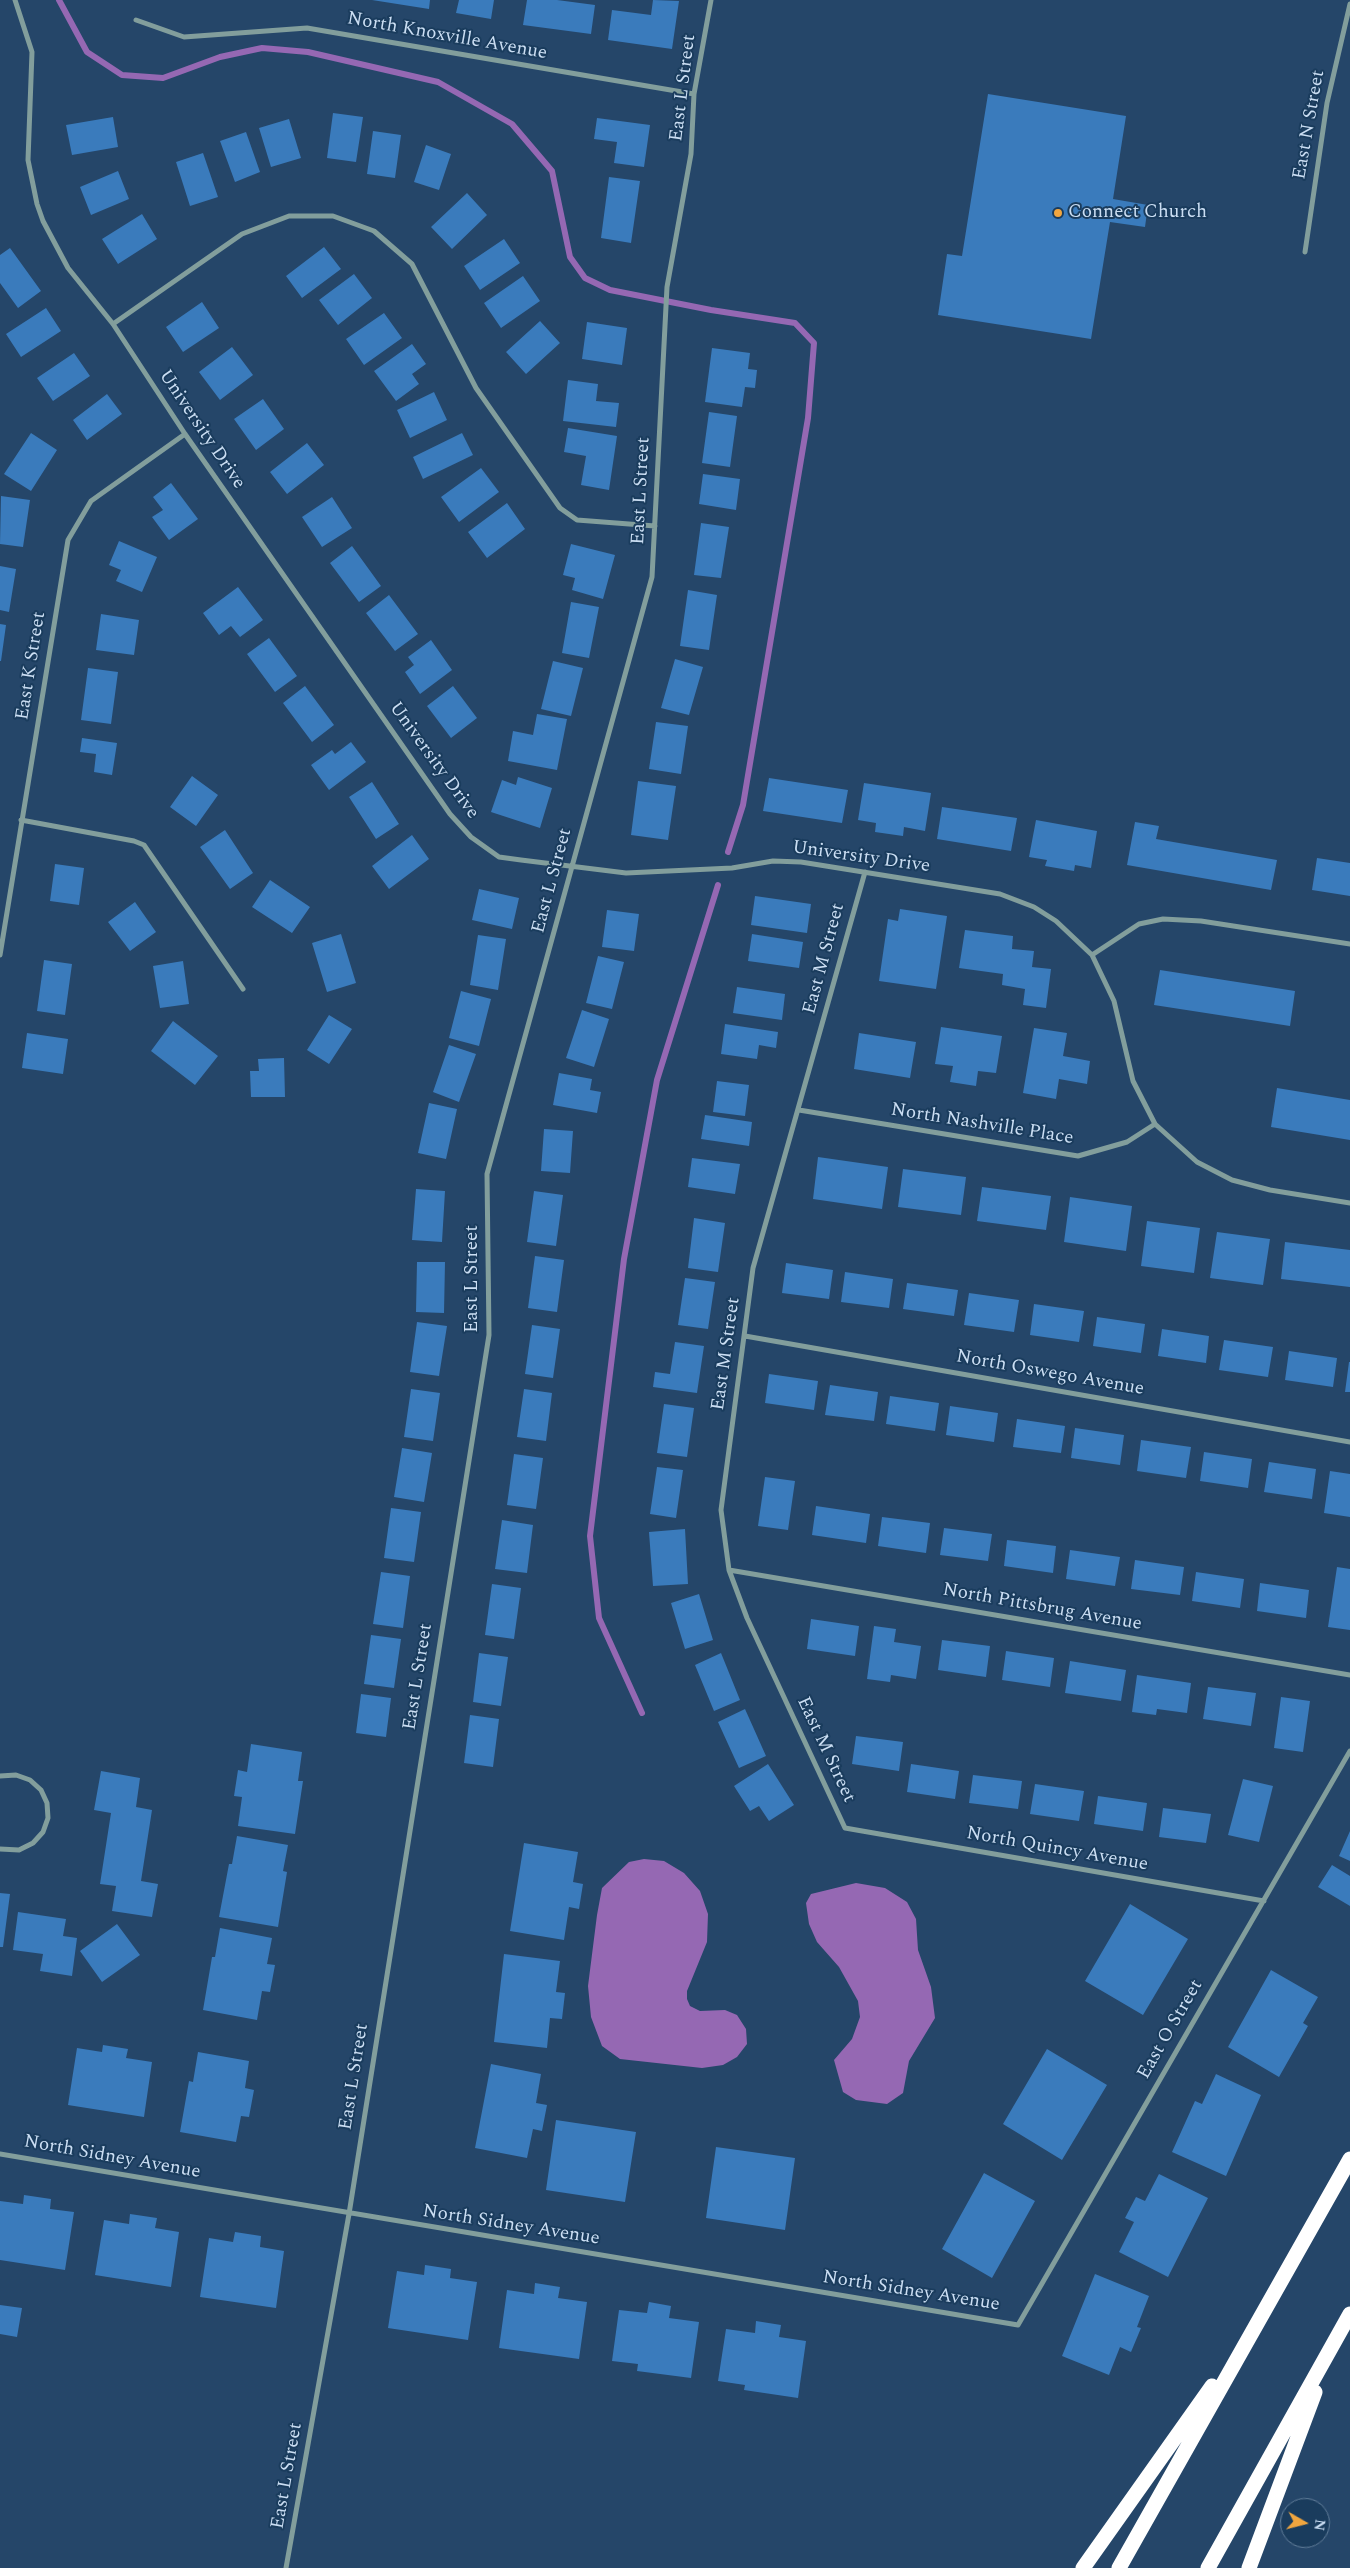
<!DOCTYPE html>
<style>
body{margin:0}
#map{position:relative;width:1350px;height:2568px;overflow:hidden;background:#254669;font-family:Spectral,serif}
canvas{display:block}
.north{position:absolute;left:1280px;top:2498px;width:50px;height:50px;box-sizing:border-box;background:#1a3c5d;border:1px solid #617d99;border-radius:50%;rotate:98deg;font-size:14px;font-weight:700;line-height:20px;text-align:center;color:#cbdef3}
.north::after{content:'';display:block;margin:auto;width:18px;height:22px;background:#f1a63f;clip-path:polygon(50% 0,100% 100%,50% 72%,0 100%)}
</style>
<div id="map">
<canvas width="1350" height="2568"></canvas>
<div class="north">N</div>
</div>
<script>
const g = document.querySelector('canvas').getContext('2d');
g.lineJoin = 'round';
function paint(path, color) {
  g.fillStyle = color;
  g.fill(path, 'evenodd');
}
function toPath(rows) {
  const path = new Path2D();
  for (const r of rows) {
    path.moveTo(r[0], r[1]);
    for (let i = 2; i < r.length; i += 2) path.lineTo(r[i], r[i + 1]);
  }
  return path;
}
function strokePath(path, color, width, dash) {
  g.strokeStyle = color;
  g.lineWidth = width;
  g.lineCap = dash ? 'butt' : 'round';
  g.setLineDash(dash || []);
  g.stroke(path);
}
function write(font, color, halo, rows, align = 'center') {
  g.font = font + ' Spectral,serif';
  g.lineWidth = 4;
  g.setLineDash([]);
  g.textBaseline = 'middle';
  g.strokeStyle = halo;
  g.fillStyle = color;
  for (const [text, x, y, turn = 0] of rows) {
    g.save();
    g.translate(x, y);
    g.rotate((+turn || 0) * Math.PI / 180);
    g.textAlign = isNaN(turn) ? turn : align;
    if (halo) g.strokeText(text, 0, 0);
    g.fillText(text, 0, 0);
    g.restore();
  }
}
paint(toPath([
 [644,1859,664,1861,684,1873,700,1891,708,1914,707,1942,687,1991,687,1999,690,2006,700,2011,725,2010,737,2015,746,2029,747,2044,737,2057,723,2065,702,2068,620,2059,602,2046,591,2017,588,1986,597,1915,602,1888,629,1862],
 [856,1883,885,1888,907,1902,916,1919,918,1950,931,1987,935,2018,909,2061,903,2093,887,2104,856,2100,843,2092,834,2060,852,2039,860,2017,858,2001,839,1967,817,1942,809,1924,806,1903,811,1894]
]), '#9568b3');
strokePath(toPath([
 [59,0,87,52,122,75,163,78,220,57,262,48,308,52,438,82,512,124,552,171,570,257,585,278,610,290,711,310,795,323,814,343,808,418,743,805,728,852],
 [642,1713,599,1618,590,1536,624,1259,657,1080,718,885]
]), '#9568b3', 6);
paint(toPath([
 [372,0,430,0,429,9],
 [459,0,494,0,491,19,456,13],
 [527,0,557,0,595,5,591,34,523,25],
 [653,0,679,1,672,49,608,40,612,10,651,15],
 [988,94,1126,116,1113,199,1148,205,1145,227,1110,222,1091,339,938,315,947,254,962,256],
 [333,113,363,117,356,162,327,158],
 [113,117,118,147,72,155,66,125],
 [597,118,650,125,644,167,614,163,617,142,594,139],
 [289,119,301,158,271,167,259,128],
 [373,131,401,135,395,178,367,174],
 [246,132,260,172,235,182,220,141],
 [426,145,451,154,439,190,414,182],
 [203,153,218,197,190,206,176,162],
 [118,171,129,199,91,215,80,187],
 [609,177,640,181,631,243,601,238],
 [467,193,487,215,452,249,431,227],
 [142,214,157,239,118,264,102,239],
 [504,239,520,263,480,290,464,266],
 [324,247,341,269,302,298,286,276],
 [10,248,41,291,18,308,0,283,0,255],
 [354,274,372,298,338,325,319,300],
 [523,276,540,301,501,328,484,303],
 [202,302,219,328,183,352,166,327],
 [46,308,61,331,21,357,6,334],
 [384,313,402,338,364,365,346,339],
 [540,321,560,343,526,374,506,352],
 [587,322,627,328,622,365,582,359],
 [412,344,426,364,412,374,419,384,396,401,374,371],
 [232,347,253,375,220,400,199,372],
 [712,348,750,353,748,369,757,370,755,388,745,387,742,407,705,402],
 [74,353,90,376,53,401,37,378],
 [568,380,598,384,596,401,619,403,616,427,563,421],
 [434,392,447,420,410,438,397,410],
 [107,394,122,414,87,440,73,420],
 [263,399,284,429,256,450,234,419],
 [709,412,737,416,730,467,702,463],
 [568,428,617,436,609,490,581,485,586,456,564,452],
 [31,433,57,450,31,491,4,474],
 [462,433,473,455,423,479,413,457],
 [307,443,324,465,287,494,270,472],
 [481,468,499,492,459,522,441,497],
 [703,474,740,479,736,510,699,504],
 [171,483,198,519,169,540,152,517,163,510,153,497],
 [1,496,30,500,23,547,0,544],
 [332,497,352,528,322,547,302,517],
 [507,503,525,529,487,558,468,532],
 [701,523,729,527,721,578,694,575],
 [119,541,157,557,142,592,116,581,121,570,109,565],
 [571,544,615,555,603,599,572,590,575,578,563,575],
 [352,546,381,586,359,602,330,563],
 [0,566,16,569,9,612,0,610],
 [238,587,263,620,240,637,231,626,219,635,203,613],
 [688,590,717,595,709,650,680,646],
 [389,595,418,634,395,651,366,613],
 [571,602,599,607,589,658,562,653],
 [101,614,139,620,134,655,96,650],
 [0,624,6,625,1,661,0,661],
 [269,638,297,676,275,692,247,654],
 [431,640,452,670,420,694,405,672,414,665,408,657],
 [675,659,703,667,689,715,661,708],
 [553,661,583,668,571,716,541,709],
 [88,668,118,672,111,724,81,720],
 [305,686,334,725,312,742,283,703],
 [453,686,477,718,451,738,427,706],
 [537,714,567,719,557,770,508,761,513,731,533,735],
 [656,722,688,726,681,774,649,769],
 [82,738,117,743,112,775,94,772,96,754,80,752],
 [351,742,366,762,329,790,311,765,332,750,335,754],
 [192,776,218,795,196,826,170,807],
 [518,777,552,788,540,828,491,812,502,780,516,785],
 [769,778,848,790,842,823,763,811],
 [638,781,676,786,668,840,631,835],
 [372,782,399,824,376,839,349,797],
 [864,783,931,793,925,831,904,827,903,836,875,832,876,823,858,820],
 [942,807,1017,818,1011,851,937,839],
 [1036,820,1097,831,1091,868,1075,865,1074,871,1045,866,1047,860,1029,857],
 [1135,822,1159,826,1156,839,1277,860,1271,890,1127,865],
 [225,830,253,873,230,889,200,847],
 [412,835,429,859,389,889,372,866],
 [1317,858,1350,863,1350,896,1312,890],
 [55,864,84,868,79,905,50,901],
 [270,880,310,907,292,933,252,907],
 [479,889,519,898,512,929,472,920],
 [755,896,811,904,807,933,751,925],
 [135,902,156,932,130,951,108,922],
 [900,909,947,916,936,989,879,981,888,919,898,921],
 [607,910,639,914,634,951,602,947],
 [965,930,1013,936,1012,949,1034,951,1032,967,1051,969,1046,1008,1023,1005,1025,989,1002,985,1003,974,959,968],
 [341,934,356,983,327,992,312,943],
 [752,934,803,942,799,968,748,961],
 [478,935,506,939,498,990,470,985],
 [598,956,624,962,612,1009,586,1003],
 [44,960,72,964,65,1015,37,1011],
 [183,961,189,1004,160,1008,153,966],
 [1160,970,1295,991,1290,1026,1154,1005],
 [737,987,785,994,782,1020,733,1013],
 [461,991,491,999,479,1046,449,1038],
 [582,1010,609,1019,594,1067,566,1058],
 [329,1015,352,1029,329,1064,307,1050],
 [173,1021,218,1056,195,1085,151,1051],
 [725,1024,778,1032,776,1048,759,1045,757,1059,721,1054],
 [941,1027,1002,1036,996,1073,978,1071,976,1086,950,1082,953,1066,935,1064],
 [1034,1028,1067,1033,1063,1056,1090,1061,1087,1084,1059,1079,1056,1099,1023,1093],
 [27,1033,68,1039,63,1074,22,1068],
 [859,1033,916,1042,910,1078,854,1069],
 [449,1045,476,1054,459,1102,433,1092],
 [284,1058,285,1097,251,1097,250,1071,259,1071,258,1059],
 [559,1073,592,1079,590,1090,601,1092,597,1113,553,1105],
 [717,1081,749,1085,745,1116,713,1112],
 [1277,1088,1350,1100,1350,1140,1271,1127],
 [429,1103,457,1109,446,1159,418,1153],
 [705,1115,752,1122,749,1146,701,1139],
 [544,1129,573,1131,570,1173,541,1171],
 [818,1157,888,1167,882,1209,813,1199],
 [692,1158,740,1164,735,1194,688,1187],
 [903,1169,966,1177,961,1215,898,1207],
 [982,1187,1051,1196,1046,1230,977,1221],
 [416,1189,445,1191,442,1242,412,1240],
 [534,1191,563,1195,556,1246,527,1242],
 [1070,1197,1132,1206,1126,1251,1064,1242],
 [694,1218,725,1223,718,1272,688,1268],
 [1147,1221,1200,1228,1194,1273,1141,1266],
 [1217,1232,1270,1239,1263,1285,1210,1278],
 [1285,1242,1350,1250,1350,1287,1281,1279],
 [535,1256,564,1260,557,1312,528,1308],
 [417,1262,445,1262,444,1313,416,1312],
 [786,1263,833,1270,829,1299,782,1293],
 [845,1272,893,1279,889,1308,841,1302],
 [685,1278,715,1282,708,1329,678,1325],
 [907,1283,958,1290,954,1316,903,1309],
 [969,1293,1019,1300,1014,1332,964,1325],
 [1034,1304,1084,1311,1079,1342,1030,1335],
 [1097,1317,1145,1324,1141,1353,1093,1346],
 [417,1322,447,1326,439,1376,410,1372],
 [532,1325,560,1329,553,1378,525,1374],
 [1162,1329,1209,1336,1206,1363,1158,1356],
 [1224,1340,1273,1347,1268,1377,1219,1370],
 [675,1342,704,1346,697,1393,653,1387,655,1372,670,1374],
 [1289,1351,1337,1358,1333,1387,1285,1380],
 [1349,1362,1350,1362,1350,1392,1345,1392],
 [769,1374,818,1381,814,1410,765,1403],
 [830,1385,878,1392,874,1421,825,1415],
 [411,1389,440,1393,433,1441,404,1437],
 [524,1389,552,1393,546,1441,517,1437],
 [890,1396,939,1403,935,1431,886,1424],
 [664,1404,694,1408,687,1457,657,1453],
 [950,1406,998,1413,994,1442,946,1435],
 [1017,1419,1065,1426,1061,1453,1013,1447],
 [1075,1428,1124,1435,1120,1465,1071,1458],
 [1141,1440,1191,1447,1186,1478,1137,1471],
 [402,1448,432,1453,424,1502,394,1497],
 [1204,1452,1252,1459,1248,1488,1200,1481],
 [514,1454,543,1458,536,1509,507,1505],
 [1269,1462,1316,1469,1312,1499,1264,1492],
 [657,1467,683,1470,676,1518,650,1514],
 [1330,1471,1350,1474,1350,1517,1324,1513],
 [765,1477,795,1481,788,1530,758,1526],
 [816,1506,870,1514,866,1543,812,1535],
 [391,1508,421,1512,414,1562,384,1558],
 [882,1517,930,1523,926,1553,878,1546],
 [502,1520,533,1525,527,1573,495,1569],
 [944,1528,992,1534,988,1561,940,1555],
 [685,1529,688,1584,653,1586,649,1532],
 [1007,1540,1056,1546,1053,1573,1004,1566],
 [1070,1550,1120,1557,1115,1586,1066,1579],
 [1135,1560,1184,1567,1180,1595,1131,1589],
 [1337,1567,1350,1569,1350,1630,1328,1627],
 [381,1572,410,1576,403,1628,373,1624],
 [1196,1572,1244,1579,1240,1608,1192,1601],
 [1260,1583,1309,1590,1306,1618,1257,1611],
 [492,1584,521,1588,514,1639,485,1635],
 [699,1594,713,1640,685,1649,671,1603],
 [811,1619,859,1626,855,1656,807,1649],
 [874,1626,896,1629,894,1642,921,1646,916,1679,891,1675,890,1682,867,1679],
 [371,1635,401,1639,394,1688,364,1684],
 [942,1640,990,1646,986,1677,938,1670],
 [1006,1651,1054,1658,1050,1687,1002,1680],
 [479,1653,508,1657,501,1706,473,1702],
 [721,1653,740,1700,714,1711,695,1665],
 [1070,1661,1126,1670,1121,1701,1065,1693],
 [1137,1675,1191,1683,1187,1713,1157,1709,1156,1715,1132,1712],
 [1208,1687,1256,1693,1251,1726,1203,1719],
 [361,1694,391,1698,386,1737,356,1733],
 [1281,1697,1310,1701,1303,1752,1274,1748],
 [745,1709,766,1756,739,1768,718,1722],
 [470,1715,499,1719,493,1767,464,1763],
 [856,1736,903,1742,899,1771,852,1764],
 [251,1744,302,1752,298,1781,303,1781,295,1834,238,1826,242,1797,234,1796,238,1770,247,1772],
 [768,1764,794,1805,769,1821,759,1806,750,1811,734,1786],
 [911,1764,959,1771,955,1799,907,1792],
 [101,1771,140,1778,136,1807,152,1810,141,1881,158,1884,152,1917,112,1911,116,1886,100,1884,111,1813,94,1810],
 [973,1775,1022,1781,1018,1809,969,1803],
 [1243,1779,1273,1786,1259,1842,1228,1835],
 [1035,1784,1084,1791,1079,1821,1030,1814],
 [1098,1796,1147,1803,1143,1831,1094,1824],
 [1163,1808,1211,1814,1206,1843,1159,1837],
 [1350,1831,1350,1861,1339,1856],
 [237,1836,288,1845,283,1871,287,1872,278,1927,219,1917,229,1864,232,1864],
 [524,1843,578,1852,573,1882,583,1884,579,1909,569,1907,564,1940,510,1931],
 [1332,1865,1350,1876,1350,1906,1318,1887],
 [0,1893,10,1894,3,1947,0,1947],
 [1130,1904,1188,1939,1143,2015,1085,1981],
 [18,1912,66,1919,63,1936,77,1938,72,1976,40,1971,43,1954,13,1950],
 [117,1924,140,1955,102,1982,80,1951],
 [220,1928,272,1938,267,1964,275,1965,270,1992,262,1991,257,2020,203,2010,212,1957,215,1957],
 [504,1954,560,1961,556,1992,565,1993,562,2019,550,2018,547,2048,494,2042],
 [1271,1970,1318,1997,1303,2023,1308,2026,1279,2077,1228,2047],
 [103,2045,128,2049,126,2058,152,2062,144,2117,68,2105,77,2048,102,2052],
 [1047,2049,1107,2085,1062,2160,1003,2124],
 [198,2052,249,2061,245,2088,254,2090,249,2117,241,2116,236,2142,180,2132,189,2081,193,2082],
 [491,2064,541,2074,536,2103,547,2105,542,2131,533,2129,527,2158,475,2148],
 [1216,2074,1261,2095,1226,2176,1172,2152,1195,2101,1202,2104],
 [556,2120,636,2132,625,2202,546,2190],
 [716,2147,795,2158,785,2230,706,2218],
 [984,2173,1035,2201,992,2278,942,2249],
 [1159,2174,1208,2198,1168,2277,1119,2252,1134,2222,1125,2218,1136,2197,1145,2201],
 [24,2195,51,2199,50,2209,74,2212,65,2270,0,2260,0,2201,23,2204],
 [130,2214,157,2218,155,2228,179,2232,171,2287,95,2275,104,2220,129,2224],
 [235,2232,261,2236,260,2247,284,2251,276,2308,200,2297,209,2238,233,2242],
 [425,2265,451,2269,450,2278,477,2282,468,2340,388,2328,397,2271,424,2275],
 [1095,2274,1149,2296,1137,2327,1141,2328,1131,2352,1120,2347,1109,2375,1062,2356],
 [535,2283,560,2287,558,2298,587,2302,579,2359,499,2348,507,2290,534,2294],
 [649,2302,671,2306,669,2318,699,2322,691,2378,637,2371,638,2364,612,2361,619,2310,647,2313],
 [0,2305,22,2308,17,2337,0,2334],
 [756,2321,781,2325,779,2337,806,2341,798,2398,744,2390,745,2385,718,2381,726,2329,755,2333]
]), '#3a7bbc');
strokePath(toPath([
 [15,0,32,52,28,160,37,204,43,221,68,268,113,324,185,434,450,814,471,837,499,857,521,860,626,873,732,868,773,861,801,862,1000,894,1034,907,1056,921,1092,955,1114,1001,1133,1081,1155,1124,1197,1162,1232,1180,1270,1190,1350,1203],
 [136,20,184,37,307,28,694,94],
 [1305,252,1327,103,1350,4],
 [113,324,242,234,289,216,333,216,374,231,412,264,476,388,560,508,577,520,655,526],
 [21,820,134,841,144,845,243,989],
 [865,872,753,1268,721,1510,729,1570,747,1618,845,1828,1264,1901],
 [0,955,68,540,91,501,185,434],
 [1092,955,1139,924,1163,919,1201,921,1350,944],
 [799,1110,1078,1156,1127,1142,1155,1124],
 [745,1336,1350,1442],
 [729,1570,1350,1675],
 [0,1776,16,1775,30,1780,41,1790,47,1803,48,1818,43,1832,33,1843,19,1850,0,1849],
 [0,2154,1018,2325,1350,1751],
 [286,2568,349,2214,489,1335,487,1174,652,577,667,287,691,154,694,94,711,0]
]), '#829e9c', 5);
strokePath(toPath([
 [1083,2568,1212,2386],
 [1119,2568,1350,2159],
 [1208,2568,1350,2314],
 [1249,2568,1315,2392]
]), '#fff', 15);
for (const [x, y, r, color] of [
 [1058,213,5,"#f1a63f"]
]) {
  const dot = new Path2D();
  dot.arc(x, y, r, 0, 2 * Math.PI);
  g.fillStyle = color;
  g.fill(dot);
  strokePath(dot, '#1a3c5d', 2);
}
write('19px', '#cbdef3', '#1a3c5d', [
 ["North Knoxville Avenue",447,37,10],
 ["East L Street",684,88,-83],
 ["East N Street",1310,125,-80],
 ["University Drive",201,430,56],
 ["East L Street",642,491,-87],
 ["East K Street",32,666,-81],
 ["University Drive",433,761,54],
 ["University Drive",861,858,8],
 ["East L Street",553,881,-75],
 ["East M Street",825,959,-75],
 ["North Nashville Place",982,1125,9],
 ["East L Street",473,1279,-90],
 ["East M Street",727,1354,-82],
 ["North Oswego Avenue",1050,1374,10],
 ["North Pittsbrug Avenue",1042,1608,10],
 ["East L Street",419,1677,-81],
 ["East M Street",825,1750,65],
 ["North Quincy Avenue",1057,1850,10],
 ["East O Street",1171,2030,-60],
 ["East L Street",355,2077,-81],
 ["North Sidney Avenue",112,2158,10],
 ["North Sidney Avenue",511,2226,9],
 ["North Sidney Avenue",911,2292,9],
 ["East L Street",288,2476,-80]
]);
write('19px', '#cbdef3', '#1a3c5d', [
 ["Connect Church",1068,213]
], 'left');
</script>
